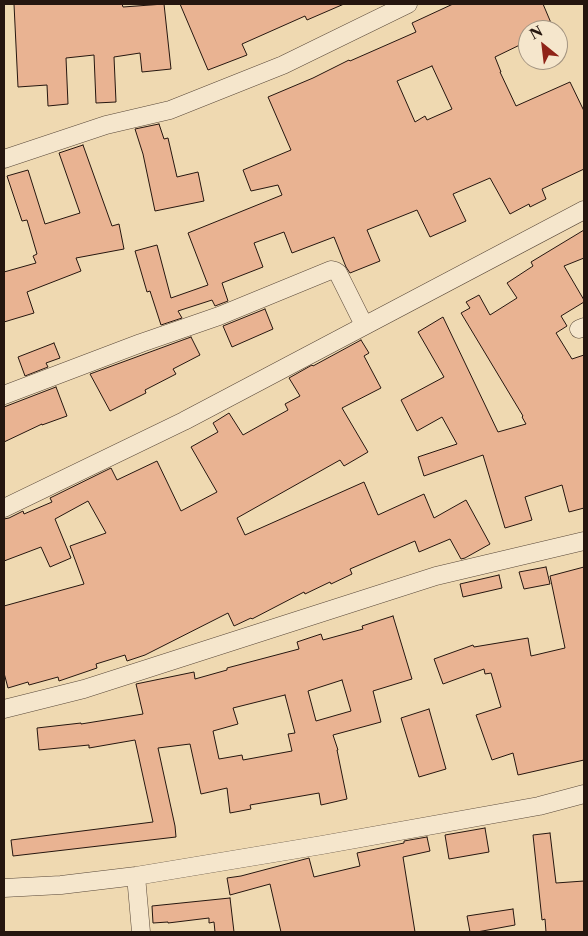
<!DOCTYPE html>
<style>
body{margin:0}
#map{position:relative;width:588px;height:936px;overflow:hidden;background:#efd9b1;font-family:"Libre Caslon Text",serif}
canvas{display:block}
.frame{position:absolute;inset:0;border:5px solid #25160f;pointer-events:none}
.north{position:absolute;left:518px;top:20px;width:50px;height:50px;box-sizing:border-box;background:#f5e6cc;border:1px solid #a29380;border-radius:50%;rotate:331deg;font-size:14px;font-weight:700;line-height:20px;text-align:center;color:#25160f}
.north::after{content:'';display:block;margin:auto;width:18px;height:22px;background:#8f2418;clip-path:polygon(50% 0,100% 100%,50% 72%,0 100%)}
</style>
<div id="map">
<canvas width="588" height="936"></canvas>
<div class="frame"></div>
<div class="north">N</div>
</div>
<script>
const g = document.querySelector('canvas').getContext('2d');
g.lineJoin = 'round';
function paint(path, color) {
  g.fillStyle = color;
  g.fill(path, 'evenodd');
}
function toPath(rows) {
  const path = new Path2D();
  for (const r of rows) {
    path.moveTo(r[0], r[1]);
    for (let i = 2; i < r.length; i += 2) path.lineTo(r[i], r[i + 1]);
  }
  return path;
}
function strokePath(path, color, width, dash) {
  g.strokeStyle = color;
  g.lineWidth = width;
  g.lineCap = dash ? 'butt' : 'round';
  g.setLineDash(dash || []);
  g.stroke(path);
}
const building = toPath([
 [14,4,122,4,123,7,164,4,171,69,142,72,140,53,114,57,116,102,96,103,94,55,66,58,68,104,48,106,47,85,18,87,14,4],
 [180,4,344,4,307,20,305,16,242,44,247,55,208,70,180,4],
 [453,4,543,4,554,30,528,30,528,41,495,57,501,72,500,72,516,106,570,82,584,111,584,169,542,189,546,199,530,207,529,204,510,214,490,178,453,194,466,221,430,237,417,210,367,230,380,261,350,273,346,267,334,237,292,253,284,232,254,243,263,267,222,283,228,301,215,306,212,300,178,311,182,318,161,325,150,291,147,292,135,251,157,245,171,298,208,285,188,233,282,195,278,185,251,191,243,170,291,150,268,97,313,78,349,60,350,61,416,32,412,23,453,4],
 [432,66,452,109,427,120,425,116,415,122,397,81,432,66],
 [159,124,164,139,168,138,177,177,198,172,204,201,155,211,143,154,135,129,159,124],
 [83,145,112,226,119,224,124,249,76,258,81,271,27,292,34,313,4,322,4,272,36,263,33,256,37,254,27,220,22,221,7,176,28,170,45,224,80,213,59,153,83,145],
 [584,230,584,258,564,266,584,300,584,302,561,316,567,326,556,333,572,359,584,355,584,508,569,512,562,485,525,497,532,520,505,528,483,455,424,476,418,457,457,444,442,417,417,431,401,400,444,377,418,332,443,317,498,432,526,424,522,417,523,416,461,313,470,308,466,302,479,295,490,315,517,298,507,283,533,266,531,262,584,230],
 [265,309,273,329,232,347,223,326,265,309],
 [191,337,200,355,173,369,176,374,145,390,146,393,110,411,90,374,191,337],
 [361,340,369,353,364,356,381,388,342,408,368,452,344,466,340,460,237,518,245,535,364,482,378,515,424,494,434,518,466,500,490,544,465,558,461,559,450,539,419,552,415,541,350,569,352,574,331,584,330,582,305,594,304,592,252,619,251,618,234,626,228,613,145,655,127,661,125,655,96,664,97,668,59,681,58,677,29,685,28,682,8,688,4,673,4,606,84,584,70,546,106,533,88,501,55,519,71,558,50,567,41,547,4,561,4,519,9,518,23,511,24,514,52,502,50,498,111,468,117,480,157,461,181,511,217,492,191,447,218,432,213,423,229,413,243,435,268,421,288,410,285,404,300,396,289,378,312,365,313,366,361,340],
 [54,343,60,358,46,363,48,367,25,376,18,357,54,343],
 [56,387,67,416,42,425,42,424,4,442,4,407,56,387],
 [546,567,550,584,524,589,519,572,546,567],
 [584,567,584,760,518,775,513,753,492,760,476,715,501,707,491,673,485,674,484,669,443,684,434,659,473,645,474,647,528,638,531,656,565,648,550,576,584,567],
 [499,575,502,588,463,597,460,584,499,575],
 [393,616,412,679,373,691,381,722,333,735,338,750,337,750,347,799,321,805,319,793,250,805,251,809,230,813,227,788,201,794,190,744,158,748,175,826,176,837,13,856,11,840,153,822,135,740,89,748,89,745,39,750,37,728,81,723,81,724,143,714,136,684,194,672,195,679,227,670,227,668,299,649,297,642,321,634,323,640,363,629,362,626,393,616],
 [342,680,351,711,316,721,308,691,342,680],
 [285,695,295,733,288,734,292,751,243,760,242,755,219,759,213,731,238,724,233,708,285,695],
 [429,709,446,769,419,777,401,718,429,709],
 [485,828,489,852,449,859,445,835,485,828],
 [550,833,556,883,584,881,584,932,546,932,545,919,542,920,533,835,550,833],
 [427,837,430,851,403,857,415,932,281,932,270,884,230,895,227,878,241,876,309,858,314,877,360,866,357,853,404,843,404,841,427,837],
 [230,898,234,932,215,932,214,922,209,923,209,918,168,923,168,922,153,923,152,906,230,898],
 [513,909,515,925,477,932,470,932,467,916,513,909]
]);
paint(building, '#e9b392');
strokePath(building, '#25160f', 1);
const minor = toPath([
 [4,159,106,125,170,110,283,65,408,4],
 [579,329,584,327],
 [4,395,141,343,219,316,331,270,335,271,338,273,364,325],
 [4,508,184,421,584,210],
 [4,709,84,689,436,576,584,541],
 [136,876,141,932],
 [4,888,61,885,136,876,322,845,539,806,584,794]
]);
strokePath(minor, '#584738', 19);
strokePath(minor, '#f5e6cc', 18);
</script>
